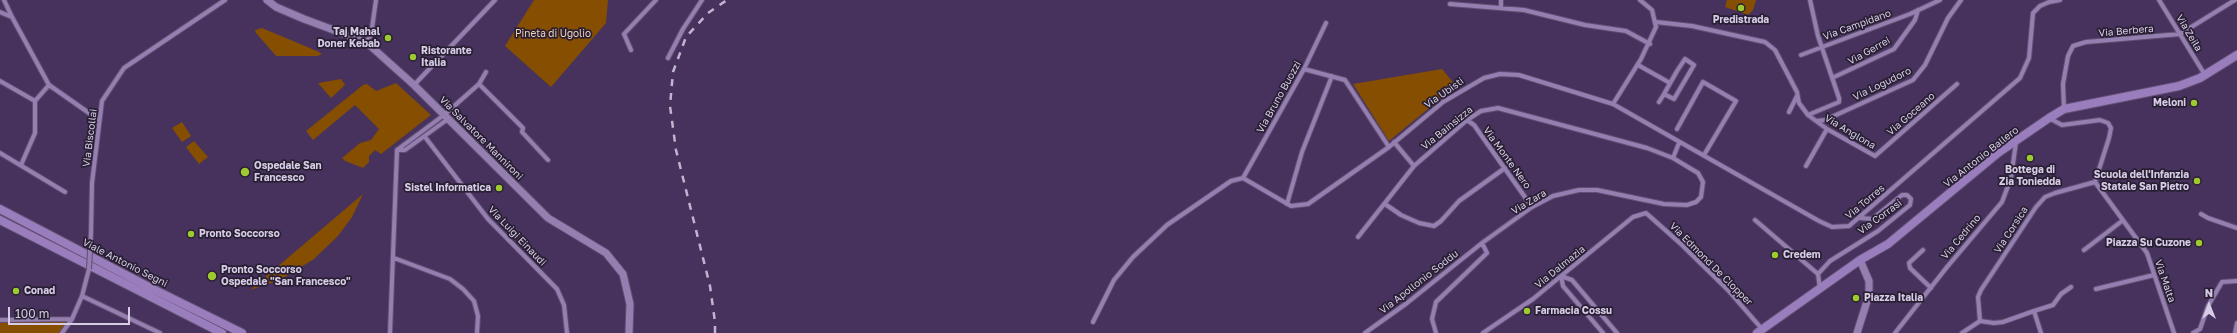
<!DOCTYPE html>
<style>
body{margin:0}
#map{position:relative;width:2237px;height:333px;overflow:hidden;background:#46325d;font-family:"Golos Text",sans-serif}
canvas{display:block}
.north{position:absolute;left:2189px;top:285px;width:40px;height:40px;-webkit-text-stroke:3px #281f33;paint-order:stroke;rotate:0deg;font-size:11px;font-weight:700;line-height:16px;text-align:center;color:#d7cce6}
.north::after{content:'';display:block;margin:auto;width:14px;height:18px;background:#d7cce6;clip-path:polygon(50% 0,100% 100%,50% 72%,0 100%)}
.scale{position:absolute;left:8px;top:307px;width:122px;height:18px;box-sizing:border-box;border:2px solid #d7cce6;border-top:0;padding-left:5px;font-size:12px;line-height:14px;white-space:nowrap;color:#d7cce6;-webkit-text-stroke:3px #281f33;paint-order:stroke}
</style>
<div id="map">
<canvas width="2237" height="333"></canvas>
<div class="north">N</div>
<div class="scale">100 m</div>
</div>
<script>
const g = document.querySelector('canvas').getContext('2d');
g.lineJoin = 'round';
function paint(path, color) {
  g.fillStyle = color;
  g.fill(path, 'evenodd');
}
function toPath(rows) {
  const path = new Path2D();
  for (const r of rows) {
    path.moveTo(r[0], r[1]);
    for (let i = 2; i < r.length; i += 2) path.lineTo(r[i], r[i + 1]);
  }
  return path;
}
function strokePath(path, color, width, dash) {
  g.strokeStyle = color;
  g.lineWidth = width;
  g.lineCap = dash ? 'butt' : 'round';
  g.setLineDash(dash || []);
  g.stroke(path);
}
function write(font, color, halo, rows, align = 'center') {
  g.font = font + ' "Golos Text",sans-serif';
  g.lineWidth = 3.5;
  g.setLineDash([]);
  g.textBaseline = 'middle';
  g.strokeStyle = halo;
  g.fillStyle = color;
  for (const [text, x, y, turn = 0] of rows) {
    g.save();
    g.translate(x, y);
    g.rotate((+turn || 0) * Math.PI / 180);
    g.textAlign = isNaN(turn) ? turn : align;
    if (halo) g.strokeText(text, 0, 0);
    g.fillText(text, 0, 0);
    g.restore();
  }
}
paint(toPath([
 [534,0,608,0,606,23,551,87,505,46],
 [1727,0,1756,0,1753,10,1748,15,1725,7],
 [262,28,317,51,322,54,318,56,276,56,256,33,255,30],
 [1442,69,1456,86,1389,141,1353,84],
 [341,79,345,85,331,98,318,83],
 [396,83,431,115,381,154,375,150,369,156,369,162,363,168,345,161,342,158,360,143,371,140,379,129,355,105,313,140,306,131,363,85,367,84,376,91],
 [182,122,191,136,182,142,172,128],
 [194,141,208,157,199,164,186,147],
 [363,194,352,217,338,236,314,259,280,280,250,290],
 [68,319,70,322,62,333,0,333,0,322]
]), '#854e00');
const minor = toPath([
 [4,0,12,17,49,85,99,120],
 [2159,0,2205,75],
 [1450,4,1524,10,1585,25,1626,31,1650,44],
 [1501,8,1501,0],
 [0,12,12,17],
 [1656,22,1692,26,1765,42,1775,50,1797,92,1799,103,1808,115,1827,129,1875,156,1957,84],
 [366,42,371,35,376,0],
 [631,50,624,34,656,0],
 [1801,55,1910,14,1940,0],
 [668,58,683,29,702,0],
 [1638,65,1670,83],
 [1304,69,1345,80,1389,147],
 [1832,78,1894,49,1915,20,1918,10],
 [0,81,35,101],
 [479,84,523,128,522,132,548,160],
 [414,85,495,0],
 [1659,102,1664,94,1677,71,1685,59,1694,65,1674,99,1664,94],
 [1613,104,1641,59,1656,27,1652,10,1640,0],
 [2064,109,2063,84,2068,56,2073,46,2086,42,2180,34,2235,0],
 [1789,112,1797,96],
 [1808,115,1839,102,1839,98,1818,36,1810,0],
 [2049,118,2062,125,2100,120,2108,123,2111,128,2109,138,2095,182],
 [1467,120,1474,125,1532,207],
 [1817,121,1825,120,1913,80,1925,65,1948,18,1961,0],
 [1677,129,1703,82,1736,101,1704,155],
 [425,137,488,219,557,289,564,305,567,333],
 [1394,142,1414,166],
 [398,150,405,150,448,119],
 [0,153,65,192],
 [21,165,35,133,35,101,49,85],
 [1806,166,1827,129],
 [1243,178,1304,69,1326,23],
 [2095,182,2147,253,2174,333],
 [1287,204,1302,152,1332,76],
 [1385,204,1401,215,1419,223,1434,226,1441,221,1459,201,1505,168],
 [2201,214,2208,218,2237,228],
 [1755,220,1818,274],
 [91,233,92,183,102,101,124,68,225,0],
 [1358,237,1414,166,1467,120,1481,111,1498,108,1647,148,1673,158],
 [1923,250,1909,263,1910,268,1931,288],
 [2084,250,2122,221],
 [394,258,450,279,463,289,474,301,478,316,477,333],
 [1561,276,1572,280,1617,333],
 [1561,276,1563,286,1603,333],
 [1820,289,1818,274,1830,261,1878,231,1910,205,1911,199,1907,195,1902,195,1872,219,1861,218],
 [2096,289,2154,275],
 [82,296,160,333],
 [2034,311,2053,305,2061,294,2071,287],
 [0,320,72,319],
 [1980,321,1978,297,1981,290,2036,207,2045,197,2055,193,2095,182],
 [1093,322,1114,280,1133,257,1167,225,1231,181,1243,178,1291,206,1308,204,1389,147,1443,102,1484,78,1500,74,1519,75,1613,104,1819,221,1832,227,1849,226,2020,78,2029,58,2033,13,2040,6,2049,2,2060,0],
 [62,333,72,319,82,296,89,269],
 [390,333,397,150,444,115,479,84,486,72],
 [1365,333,1407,303,1482,243,1532,207,1553,196,1579,190,1597,190,1664,204,1687,205,1696,202,1701,197,1703,182,1698,173,1673,158,1679,143],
 [1436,333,1432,319,1436,302,1487,253,1482,243],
 [1483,333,1533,299,1633,217,1646,213,1681,244,1728,290,1762,329],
 [1895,333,1947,267,2002,202,2011,178,2016,142],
 [1962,333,1980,321,1994,323,2003,322,2034,311,2041,333],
 [2193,333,2200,329,2208,306,2222,282,2237,281],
 [2235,333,2237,323]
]);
const tertiary = toPath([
 [267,0,276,7,304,19,366,42,414,85,548,218,606,253,623,274,630,304,629,333],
 [1857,333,1869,295,1869,281,1860,260]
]);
const secondary = toPath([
 [0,209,149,287,242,333],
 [0,220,222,333],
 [1757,333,1860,260,1888,244,1998,153,2049,118,2064,109,2179,86,2200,78,2237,55]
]);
strokePath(minor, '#604f72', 6);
strokePath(tertiary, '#604f72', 9);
strokePath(secondary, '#604f72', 10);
strokePath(minor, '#957fb0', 4);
strokePath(tertiary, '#957fb0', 7);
strokePath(secondary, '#9a7dbc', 8);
strokePath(toPath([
 [715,333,715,322,710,286,676,150,670,106,673,72,686,37,708,13,727,0]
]), '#c0b4d0', 2.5, [7, 7]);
const minorBridge = toPath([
 [89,269,91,233]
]);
strokePath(minorBridge, '#604f72', 6, []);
strokePath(minorBridge, '#957fb0', 4);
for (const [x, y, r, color] of [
 [1741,8,4,"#9eca2f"],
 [388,38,4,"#9eca2f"],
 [413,57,4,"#9eca2f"],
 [2194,103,4,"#9eca2f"],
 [2030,158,4,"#9eca2f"],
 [245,172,5,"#9eca2f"],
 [2197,181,4,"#9eca2f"],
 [499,188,4,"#9eca2f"],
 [191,234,4,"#9eca2f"],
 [2199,243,4,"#9eca2f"],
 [1775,255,4,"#9eca2f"],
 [212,276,5,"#9eca2f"],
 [16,291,4,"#9eca2f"],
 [1856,298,4,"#9eca2f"],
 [1527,311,4,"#9eca2f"]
]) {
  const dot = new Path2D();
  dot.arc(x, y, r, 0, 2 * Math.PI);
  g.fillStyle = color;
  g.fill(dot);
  strokePath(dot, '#281f33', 1.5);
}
write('bold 10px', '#d7cce6', '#281f33', [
 ["Predistrada",1741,20,"center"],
 ["Taj Mahal",380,32,"right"],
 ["Doner Kebab",380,44,"right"],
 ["Ristorante",421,51],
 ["Italia",421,63],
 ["Meloni",2186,103,"right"],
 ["Ospedale San",254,166],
 ["Francesco",254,178],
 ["Bottega di",2030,170,"center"],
 ["Zia Toniedda",2030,182,"center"],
 ["Scuola dell'Infanzia",2189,175,"right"],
 ["Statale San Pietro",2189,187,"right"],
 ["Sistel Informatica",491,188,"right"],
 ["Pronto Soccorso",199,234],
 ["Piazza Su Cuzone",2191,243,"right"],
 ["Credem",1783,255],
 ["Pronto Soccorso",221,270],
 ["Ospedale \"San Francesco\"",221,282],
 ["Conad",24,291],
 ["Piazza Italia",1864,298],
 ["Farmacia Cossu",1535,311]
], 'left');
write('10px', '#d7cce6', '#281f33', [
 ["Via Campidano",1857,25,-20],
 ["Via Berbera",2126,31,-5],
 ["Via Zeila",2189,33,59],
 ["Via Gerrei",1869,51,-29],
 ["Via Logudoro",1882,84,-26],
 ["Via Ubisti",1444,93,-35],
 ["Via Bruno Buozzi",1279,97,-61],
 ["Via Goceano",1911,114,-41],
 ["Via Bainsizza",1447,128,-39],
 ["Via Anglona",1850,132,31],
 ["Via Biscollai",90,138,-83],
 ["Via Salvatore Mannironi",481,138,45],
 ["Via Antonio Ballero",1981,157,-38],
 ["Via Monte Nero",1507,158,54],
 ["Via Zara",1529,202,-31],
 ["Via Torres",1865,202,-40],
 ["Via Corrasi",1880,217,-36],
 ["Via Corsica",2011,230,-57],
 ["Via Luigi Einaudi",517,236,46],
 ["Via Cedrino",1961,237,-50],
 ["Viale Antonio Segni",125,263,27],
 ["Via Edmond De Clopper",1711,264,45],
 ["Via Dalmazia",1560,267,-39],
 ["Via Malta",2165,281,71],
 ["Via Apollonio Soddu",1419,282,-38]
]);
write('10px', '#f3d2b4', '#281f33', [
 ["Pineta di Ugolio",553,34]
]);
</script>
